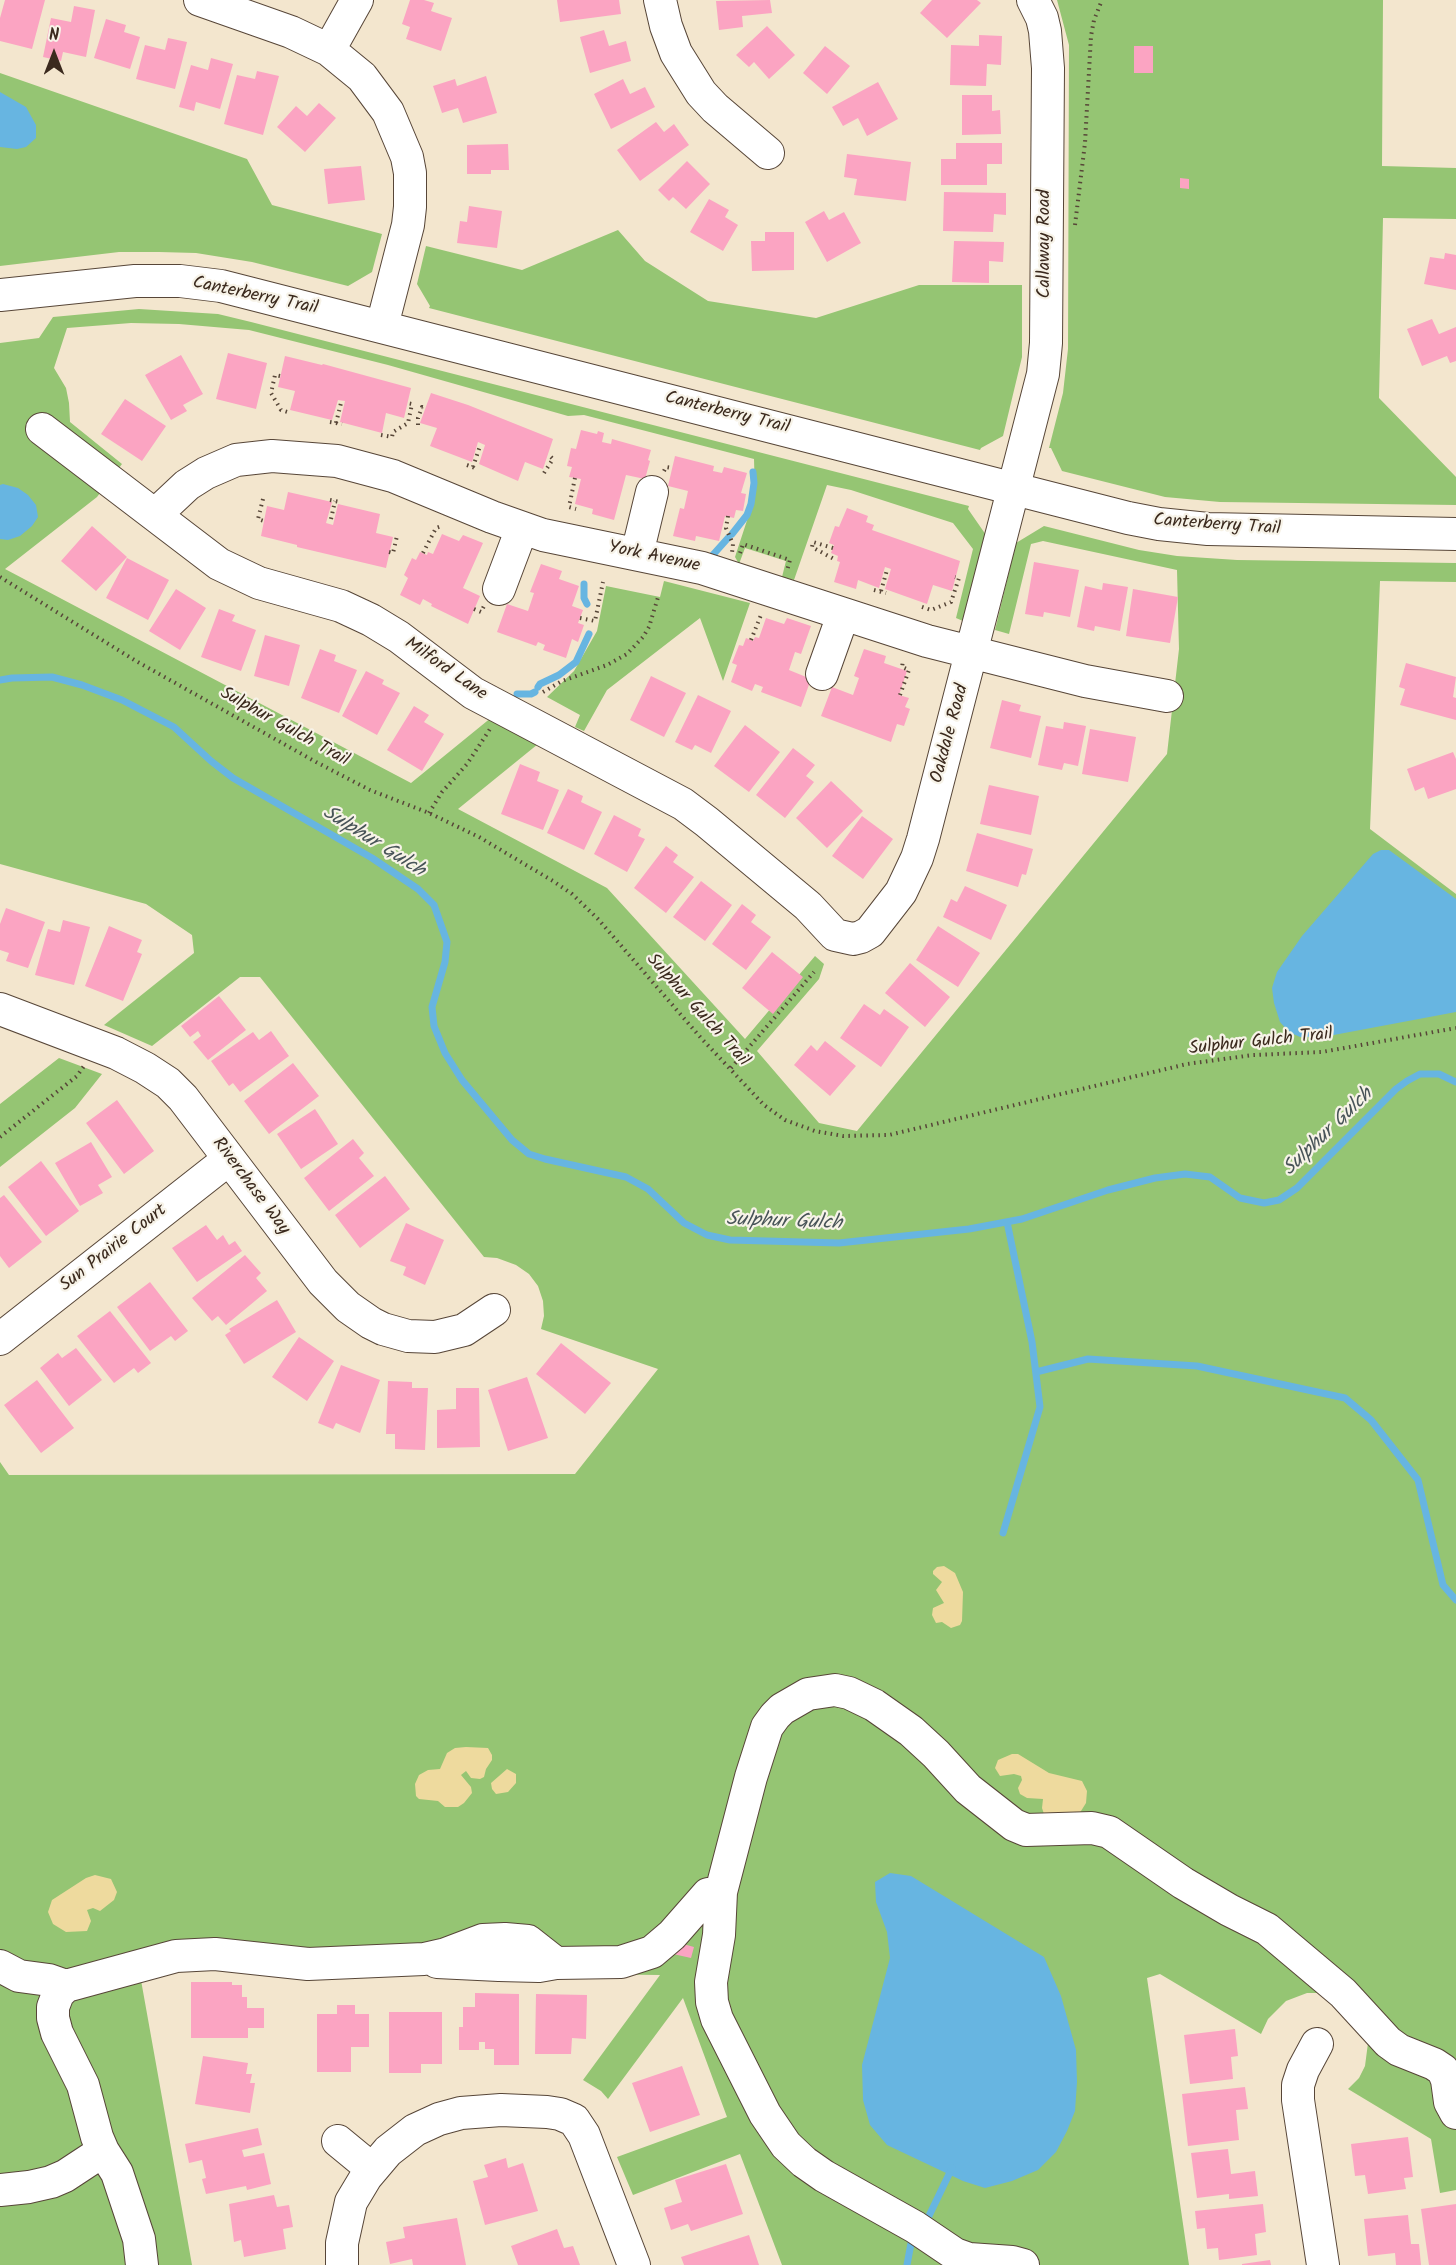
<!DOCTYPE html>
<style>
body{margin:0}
#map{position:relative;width:1456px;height:2265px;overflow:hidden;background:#f3e6ce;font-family:Kalam,sans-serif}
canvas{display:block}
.north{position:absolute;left:24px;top:24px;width:60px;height:60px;-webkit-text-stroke:4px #f7f3e8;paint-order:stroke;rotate:0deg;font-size:16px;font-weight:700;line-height:24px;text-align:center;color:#3b2a1e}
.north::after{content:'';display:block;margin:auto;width:21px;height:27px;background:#3b2a1e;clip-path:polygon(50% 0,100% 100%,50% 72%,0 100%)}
</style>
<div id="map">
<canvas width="1456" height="2265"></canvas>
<div class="north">N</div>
</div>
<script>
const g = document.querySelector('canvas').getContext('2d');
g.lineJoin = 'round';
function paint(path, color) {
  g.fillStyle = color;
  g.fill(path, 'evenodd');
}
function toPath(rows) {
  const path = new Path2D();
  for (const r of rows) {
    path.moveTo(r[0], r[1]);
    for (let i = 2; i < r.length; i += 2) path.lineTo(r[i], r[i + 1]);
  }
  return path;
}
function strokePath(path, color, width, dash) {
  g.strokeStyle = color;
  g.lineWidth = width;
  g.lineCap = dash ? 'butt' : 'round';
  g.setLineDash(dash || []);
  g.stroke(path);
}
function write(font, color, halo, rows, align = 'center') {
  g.font = font + ' Kalam,sans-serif';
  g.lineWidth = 4.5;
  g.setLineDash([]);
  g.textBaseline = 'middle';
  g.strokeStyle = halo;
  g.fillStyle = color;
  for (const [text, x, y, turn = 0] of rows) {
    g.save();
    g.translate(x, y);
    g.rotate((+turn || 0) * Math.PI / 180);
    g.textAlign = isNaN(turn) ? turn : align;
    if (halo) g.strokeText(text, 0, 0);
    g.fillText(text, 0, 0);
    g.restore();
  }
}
paint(toPath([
 [1057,0,1383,0,1382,166,1456,168,1456,219,1383,218,1379,398,1456,477,1456,505,1220,502,1165,497,1062,471,1051,448,1049,448,1063,393,1068,349,1069,45],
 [0,73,247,159,272,205,382,234,372,272,348,286,252,262,196,253,159,252,119,252,0,266],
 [618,230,645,261,708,301,816,318,919,285,1022,285,1022,357,1003,436,981,448,980,450,429,308,430,306,417,284,426,246,522,270],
 [139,309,218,314,251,322,969,506,968,509,986,535,963,621,956,618,973,549,953,523,851,490,827,485,794,580,782,577,786,561,745,548,739,564,735,557,755,496,754,459,584,415,568,416,388,365,249,330,179,324,131,323,67,328,54,368,66,388,69,403,70,422,122,464,97,497,5,569,411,783,492,717,538,744,458,809,607,888,745,1039,815,956,824,964,819,979,757,1051,819,1123,857,1131,1167,754,1179,649,1177,570,1043,541,1031,544,1009,634,995,630,1016,543,1044,526,1139,550,1177,556,1237,560,1456,563,1456,582,1380,581,1370,829,1456,894,1456,2190,1440,2193,1431,2139,1348,2089,1359,2078,1365,2066,1368,2043,1367,2032,1319,1993,1307,1993,1286,2001,1268,2019,1261,2034,1160,1974,1147,1978,1189,2265,782,2265,740,2154,633,2195,617,2157,727,2117,683,1998,608,2099,601,2091,583,2080,660,1975,139,1969,192,2265,0,2265,0,1462,9,1475,575,1474,658,1369,541,1329,544,1316,543,1301,538,1286,529,1274,516,1265,497,1258,484,1257,260,977,240,977,152,1046,104,1025,194,953,192,935,146,904,0,864,0,343,39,338,53,317],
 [664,581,750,603,723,681,700,618,607,690,584,731,575,727,580,715,547,697,574,671,597,631,606,586,660,597],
 [59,1058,102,1074,75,1108,0,1167,0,1104]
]), '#95c573');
paint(toPath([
 [944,1566,955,1573,963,1592,962,1621,960,1625,951,1628,942,1622,936,1623,932,1615,933,1608,944,1603,936,1590,942,1582,933,1574,933,1571,937,1567],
 [466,1747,488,1748,492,1755,492,1760,486,1769,484,1777,480,1779,471,1778,466,1771,461,1775,471,1787,472,1793,464,1803,458,1807,445,1807,438,1801,419,1799,416,1796,415,1784,419,1775,428,1770,440,1769,447,1753,455,1748],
 [1012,1754,1018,1754,1049,1773,1082,1781,1087,1791,1086,1803,1081,1811,1077,1816,1044,1814,1042,1808,1043,1799,1027,1798,1020,1794,1018,1788,1022,1780,1021,1776,1014,1774,1000,1776,995,1768,998,1760],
 [507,1769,516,1774,516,1783,508,1792,496,1794,492,1789,491,1783],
 [95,1875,111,1879,117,1892,114,1900,100,1911,93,1908,87,1910,91,1921,87,1931,66,1932,53,1924,48,1912,52,1900,86,1878]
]), '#eeda9e');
paint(toPath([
 [0,92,26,107,36,125,36,138,26,147,17,149,0,147],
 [3,484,18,488,28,495,36,505,38,517,32,526,20,536,8,540,0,539,0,485],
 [1381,850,1389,850,1456,899,1456,1012,1323,1037,1300,1037,1289,1032,1280,1022,1274,1003,1272,988,1277,972,1302,936,1373,854],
 [890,1873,911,1876,1044,1957,1061,1996,1076,2050,1077,2082,1075,2111,1067,2131,1056,2152,1038,2170,1012,2181,985,2188,963,2181,887,2145,870,2125,863,2100,862,2065,890,1958,887,1932,876,1902,875,1882]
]), '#67b5e1');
strokePath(toPath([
 [732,534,747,515,751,504,754,483,753,472],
 [711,557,728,538],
 [584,584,584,598,587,604],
 [0,680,12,678,52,677,82,685,122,700,174,727,211,761,233,778,372,858,418,889,434,905,447,942,445,962,432,1007,434,1026,445,1053,462,1080,512,1140,529,1154,545,1159,626,1177,648,1189,684,1223,707,1235,730,1240,839,1243,969,1229,1022,1219,1108,1190,1155,1178,1185,1174,1210,1177,1240,1198,1264,1203,1279,1200,1297,1188,1396,1089,1407,1081,1420,1074,1439,1074,1456,1082],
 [538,687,540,684,559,675,576,662,589,634],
 [517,694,531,694,535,692],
 [1036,1372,1088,1359,1197,1366,1345,1398,1371,1420,1418,1480,1443,1585,1456,1600],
 [1003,1533,1040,1407,1032,1342,1007,1222],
 [927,2220,952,2168],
 [907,2265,912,2238]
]), '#67b5e1', 7);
paint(toPath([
 [5,0,45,0,32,49,0,41,0,18],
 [410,0,424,0,434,3,431,11,452,18,441,51,406,39,410,27,402,24],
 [557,0,619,0,621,14,560,22],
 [770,0,772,13,742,16,743,27,719,30,716,1],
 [932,0,977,0,981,3,947,38,920,13],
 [74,6,95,10,86,57,63,52,61,61,43,57,51,18,71,22],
 [106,19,126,25,124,32,140,37,130,69,94,58],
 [767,26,795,55,769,79,754,62,749,67,736,55],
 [604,30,609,46,626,41,631,61,590,73,580,37],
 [979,35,1002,36,1001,65,987,64,986,86,950,85,951,45,979,46],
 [168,38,187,42,175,89,136,79,145,45,165,50],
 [825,46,850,66,827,94,803,73],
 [1134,46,1153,46,1153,73,1134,73],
 [211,58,233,64,220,109,196,102,194,111,179,107,191,65,208,70],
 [257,71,279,76,263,135,224,124,237,75,255,79],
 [486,76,497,113,463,123,458,108,442,113,433,86,455,79,457,86],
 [623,79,630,94,645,87,655,107,611,129,594,94],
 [878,82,898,119,867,136,858,118,843,126,832,107],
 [962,95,992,95,992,111,1000,110,1001,134,962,135],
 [319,103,336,118,305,152,277,127,296,106,307,116],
 [656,122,664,132,674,124,689,145,640,181,617,150],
 [956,143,1002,143,1002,164,987,164,987,185,941,185,941,159,956,159],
 [508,144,509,170,491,170,491,174,467,174,467,145],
 [847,154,911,162,906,201,854,195,857,179,844,177],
 [687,161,710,184,686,209,673,197,669,201,658,190],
 [361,166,365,200,328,204,324,169],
 [1180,178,1189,179,1189,189,1180,188],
 [944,192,1006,193,1006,215,994,214,993,232,943,231],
 [709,199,729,210,725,217,738,225,723,251,690,232],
 [469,206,502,211,497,248,457,243,460,221,467,222],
 [824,211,829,220,844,212,861,243,827,262,805,222],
 [765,232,794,232,794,270,752,271,751,241,765,241],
 [954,241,1004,242,1003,262,989,261,989,283,952,282],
 [1445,253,1456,255,1456,290,1424,284,1430,257,1444,259],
 [1432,319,1439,334,1456,327,1456,361,1450,363,1447,356,1422,366,1407,329],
 [228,353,267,363,256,409,216,399],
 [181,355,203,394,183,405,187,411,171,420,145,375],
 [285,356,322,365,323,364,411,388,404,418,386,413,382,433,340,422,345,401,338,400,332,420,290,410,295,391,278,387],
 [431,393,468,405,553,439,543,469,525,462,518,481,479,464,485,445,478,442,472,462,430,446,437,428,420,423],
 [125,399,166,426,142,461,101,434],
 [581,430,597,434,598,431,604,433,602,442,611,444,612,439,651,450,648,460,650,461,645,479,626,475,614,520,592,514,593,509,575,504,581,479,569,477,572,467,567,466,571,448,576,449],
 [675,456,714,466,713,471,722,473,724,467,747,473,741,493,746,494,743,511,736,510,734,518,725,516,719,541,696,536,695,541,673,536,680,508,684,509,688,491,668,486],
 [288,492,332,502,326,523,333,525,338,504,380,514,376,533,393,537,386,568,297,547,297,545,261,536,267,506,284,510],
 [847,508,868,516,866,522,874,525,872,530,960,561,952,591,933,585,927,604,885,589,891,569,885,567,879,588,858,580,856,589,834,582,840,562,837,561,838,556,831,553,834,545,829,543,835,526,839,527],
 [92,526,127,557,96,591,61,561],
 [442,534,459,541,463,535,483,543,463,588,480,596,468,624,431,606,432,604,423,599,420,605,400,595,408,578,404,575,412,558,416,560,420,552,427,555,428,552,433,554],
 [127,558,169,580,148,620,106,598],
 [1034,562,1079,570,1070,617,1044,612,1043,617,1025,614],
 [541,564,562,571,559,579,579,586,572,606,583,610,578,623,584,625,578,642,572,639,566,658,543,650,545,645,538,642,536,646,497,632,507,604,528,611,534,593,530,592],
 [1103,583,1128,587,1120,631,1095,626,1094,631,1077,627,1085,586,1102,590],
 [176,589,206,608,180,650,149,631],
 [1133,589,1178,597,1170,643,1126,636],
 [219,609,235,615,232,621,256,630,241,671,201,657],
 [766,618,784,624,787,618,811,626,801,654,795,652,789,670,811,679,801,707,761,692,763,687,755,684,752,691,731,682,737,665,732,663,739,645,743,646,746,638,753,641,755,637,759,638],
 [265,635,300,645,289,686,254,676],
 [320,649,336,655,334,661,357,670,339,713,301,698],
 [864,649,886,656,884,663,907,671,899,695,909,698,905,707,910,709,904,726,897,724,891,742,821,716,832,687,853,695,859,678,854,676],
 [1406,663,1456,677,1453,697,1456,698,1456,720,1400,705,1405,689,1399,687],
 [366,671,384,680,382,684,400,693,377,735,342,716],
 [651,676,686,693,664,737,630,720],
 [698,695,731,711,711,753,695,745,692,750,675,742],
 [1002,700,1021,705,1019,711,1041,716,1031,758,990,748],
 [414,706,429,715,424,722,444,734,422,771,387,750],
 [1064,722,1086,726,1078,766,1064,763,1062,770,1038,765,1046,726,1063,729],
 [745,725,780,752,749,792,714,766],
 [1090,729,1136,737,1128,782,1082,774],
 [793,748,815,765,806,776,814,782,785,818,756,795],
 [1453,752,1456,759,1456,789,1428,799,1424,787,1415,791,1407,769],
 [520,764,540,772,537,781,559,790,543,830,501,814],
 [831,781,863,811,827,848,796,818],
 [989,785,1039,796,1031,835,980,824],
 [568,789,583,796,581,802,602,812,584,850,547,833],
 [614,815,641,829,638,836,645,839,627,872,594,854],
 [862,816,893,839,863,879,832,856],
 [977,833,1033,849,1026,875,1022,874,1018,887,966,871],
 [666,846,678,855,673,862,694,877,666,913,634,888],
 [701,881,732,905,705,941,673,917],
 [965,886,1007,905,991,940,943,917,951,899,957,902],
 [742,904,756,915,751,922,771,937,746,970,712,944],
 [6,908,45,922,28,968,6,961,9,953,0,950,0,924],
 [63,920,90,927,74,985,35,975,48,929,60,932],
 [109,926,142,940,137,952,142,954,123,1001,85,986],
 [938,926,980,953,958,987,916,960],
 [772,952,803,977,773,1014,742,988],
 [910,963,950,997,925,1027,885,993],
 [219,996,246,1030,208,1060,193,1042,201,1036,198,1031,190,1037,181,1026],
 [864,1004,880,1015,884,1009,909,1027,881,1067,840,1038],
 [271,1031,289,1056,240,1092,233,1083,229,1086,211,1061,253,1032,259,1040],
 [825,1041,856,1066,830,1096,794,1065,811,1045,817,1051],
 [293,1063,319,1096,269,1134,244,1101],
 [117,1100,154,1151,124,1174,86,1123],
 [315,1109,338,1144,301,1169,277,1134],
 [353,1139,364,1153,359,1158,374,1176,329,1211,304,1178],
 [91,1142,112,1177,98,1185,103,1193,80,1206,55,1163],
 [41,1161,79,1211,46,1236,8,1187],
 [385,1176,410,1209,360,1248,335,1215],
 [4,1195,42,1242,9,1268,0,1256,0,1198],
 [406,1223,444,1240,425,1285,403,1275,406,1267,390,1261],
 [206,1225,217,1240,223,1235,229,1245,235,1241,242,1251,197,1282,172,1248],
 [245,1255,261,1273,256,1278,267,1291,226,1325,218,1316,212,1321,192,1298],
 [150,1282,188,1331,175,1341,171,1336,150,1351,117,1307],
 [277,1300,296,1332,244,1364,225,1335,231,1331,229,1329],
 [110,1311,151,1363,138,1373,134,1368,114,1383,77,1336],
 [299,1337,334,1361,307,1401,272,1377],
 [561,1343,611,1383,585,1414,536,1374],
 [76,1348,102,1380,69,1406,40,1368,58,1353,62,1358],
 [341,1365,380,1380,360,1433,336,1423,333,1429,318,1423],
 [527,1377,548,1438,508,1451,488,1390],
 [37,1380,74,1428,41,1453,4,1405],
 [388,1381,412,1382,412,1388,428,1388,425,1450,395,1449,395,1434,386,1434],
 [456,1388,479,1388,480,1447,437,1448,437,1410,456,1409],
 [676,1942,694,1947,691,1958,673,1954],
 [191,1982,232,1982,232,1985,242,1985,242,1997,247,1997,247,2008,264,2008,264,2028,248,2028,248,2038,191,2038],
 [475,1993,519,1994,519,2065,494,2065,494,2049,485,2049,485,2042,479,2042,479,2050,459,2050,459,2027,463,2027,463,2007,475,2007],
 [536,1994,587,1995,586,2039,572,2038,571,2054,535,2054],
 [337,2005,355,2005,355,2014,369,2014,369,2047,351,2047,351,2072,317,2072,317,2014,337,2014],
 [389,2012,442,2012,442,2064,421,2064,421,2073,389,2073],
 [1235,2029,1238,2056,1231,2057,1233,2079,1190,2084,1184,2035],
 [203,2056,248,2063,246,2074,252,2074,250,2083,255,2083,250,2113,195,2104],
 [682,2066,700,2115,650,2132,632,2083],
 [1245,2087,1248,2109,1236,2110,1239,2140,1188,2146,1182,2094],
 [258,2128,262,2145,242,2150,244,2157,264,2153,271,2184,247,2190,246,2186,206,2194,202,2179,206,2178,202,2160,189,2163,185,2144],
 [1408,2137,1413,2177,1404,2178,1406,2189,1368,2194,1365,2175,1355,2176,1351,2144],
 [1228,2149,1231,2174,1255,2171,1258,2196,1229,2199,1229,2194,1197,2198,1191,2153],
 [506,2158,508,2168,523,2163,538,2211,485,2225,473,2181,488,2177,484,2165],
 [726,2164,743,2214,691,2231,688,2224,671,2230,664,2208,682,2202,675,2180],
 [274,2195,277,2207,289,2205,293,2227,283,2229,286,2249,244,2257,241,2240,234,2242,229,2204],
 [1263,2204,1266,2232,1255,2234,1257,2255,1219,2260,1218,2248,1207,2249,1205,2228,1197,2229,1195,2211],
 [1456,2204,1456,2265,1429,2265,1421,2209],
 [1408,2215,1411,2244,1419,2244,1421,2265,1396,2265,1395,2253,1368,2256,1364,2219],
 [457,2218,466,2265,413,2265,412,2259,390,2264,386,2242,405,2238,403,2227],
 [557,2229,564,2248,573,2246,580,2265,518,2265,511,2246],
 [749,2235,759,2265,684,2265,681,2257],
 [1270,2260,1271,2265,1242,2265,1242,2264]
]), '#fba4c2');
const minor = toPath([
 [200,0,291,32,329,50,362,77,388,112,407,157,410,173,410,207,408,225,382,326],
 [660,0,666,26,676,53,701,93,715,108,768,153],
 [329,50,357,0],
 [0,295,135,281,180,281,221,286,1128,518,1159,524,1208,529,1456,534],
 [42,429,219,564,259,583,341,606,371,620,399,637,473,693,683,804,707,822,808,906,835,935,853,939,861,937,870,932,901,892,917,858,923,839,1043,374,1046,343,1048,68,1045,31,1042,18,1033,0],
 [155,515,187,485,206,473,236,460,272,456,337,461,393,476,492,517,543,535,702,568,927,641,1085,681,1167,696],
 [637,554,652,492],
 [499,589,522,528],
 [822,674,843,615],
 [0,1009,116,1053,145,1068,168,1083,183,1098,323,1282,348,1307,371,1323,383,1329,408,1336,435,1337,464,1330,494,1310],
 [0,1339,229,1159],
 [437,1962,499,1965,539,1966,556,1963],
 [0,1966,19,1976,49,1980,66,1986],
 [1317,2044,1303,2070,1298,2085,1298,2100,1323,2265],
 [338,2141,372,2169],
 [0,2190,29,2187,51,2182,65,2176,103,2151],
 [142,2265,139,2239,117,2173,103,2151,97,2137,83,2085,57,2033,53,2018,53,2007,58,1994,66,1986,176,1956,215,1954,308,1964,424,1959,446,1954,483,1940,505,1939,528,1941,556,1963,621,1962,652,1952,672,1935,708,1894,721,1892],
 [342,2265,342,2243,351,2202,366,2177,388,2151,415,2130,439,2119,461,2113,501,2110,547,2112,560,2114,574,2120,584,2135,634,2265],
 [1023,2265,1012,2262,969,2259,955,2254,915,2227,824,2176,804,2162,786,2145,765,2114,717,2019,712,2002,711,1982,719,1935,721,1892,751,1777,767,1727,775,1716,782,1709,808,1694,835,1690,849,1693,874,1705,911,1731,936,1754,968,1789,1014,1825,1026,1830,1092,1828,1109,1832,1183,1883,1229,1910,1267,1929,1343,1993,1388,2042,1399,2050,1434,2064,1443,2070,1447,2080,1450,2102,1456,2113]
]);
strokePath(minor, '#574638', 34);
strokePath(toPath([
 [1075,225,1085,143,1091,36,1094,20,1102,0],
 [280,376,275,375,271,393,281,410,291,413],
 [330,422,342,424],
 [336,423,341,403],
 [418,425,418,418,422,407,426,408],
 [381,435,392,437,393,432,408,423,412,404,407,403],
 [467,465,478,469],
 [473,467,480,446],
 [664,471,666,467,672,468],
 [544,473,553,459,548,454],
 [575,478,569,507,576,509],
 [263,499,258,519,264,521],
 [330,500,340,502],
 [728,516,726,528,733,544,732,553],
 [331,519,335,501],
 [833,548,813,542,812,547,834,559,834,561],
 [389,552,393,553,397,536],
 [423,553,436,528,442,526],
 [740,553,743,544,790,560,787,571],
 [0,577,136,661,316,762,370,790,429,813,479,837,553,881,572,894,598,919,701,1038,764,1105,785,1120,815,1131,843,1136,889,1135,1187,1064,1253,1055,1322,1052,1456,1028],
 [874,590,886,593],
 [881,591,887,570],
 [922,607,931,610,951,602,959,578,955,577],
 [474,609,481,612,484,606],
 [580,618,595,621,603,582],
 [751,640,761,615,763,615],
 [543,692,562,681,607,665,627,654,643,637,649,627,659,594],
 [900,695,909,670,902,667,903,661],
 [429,813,442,792,467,764,490,729],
 [731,1068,814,972],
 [0,1137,77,1076,84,1066]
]), '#574638', 4, [1.5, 4.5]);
strokePath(minor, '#fff', 32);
write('18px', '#3b2a1e', '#f7f3e8', [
 ["Callaway Road",1046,244,-90],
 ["Canterberry Trail",255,297,12],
 ["Canterberry Trail",727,414,14],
 ["Canterberry Trail",1217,526,4],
 ["York Avenue",654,558,12],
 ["Milford Lane",445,670,35],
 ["Sulphur Gulch Trail",284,728,29],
 ["Oakdale Road",951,734,-75],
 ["Sulphur Gulch Trail",697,1011,48],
 ["Sulphur Gulch Trail",1261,1043,-6],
 ["Riverchase Way",250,1187,53],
 ["Sun Prairie Court",114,1249,-38]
]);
write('italic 20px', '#485458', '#f7f3e8', [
 ["Sulphur Gulch",373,843,32],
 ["Sulphur Gulch",1329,1133,-44],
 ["Sulphur Gulch",784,1223,2]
]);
</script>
